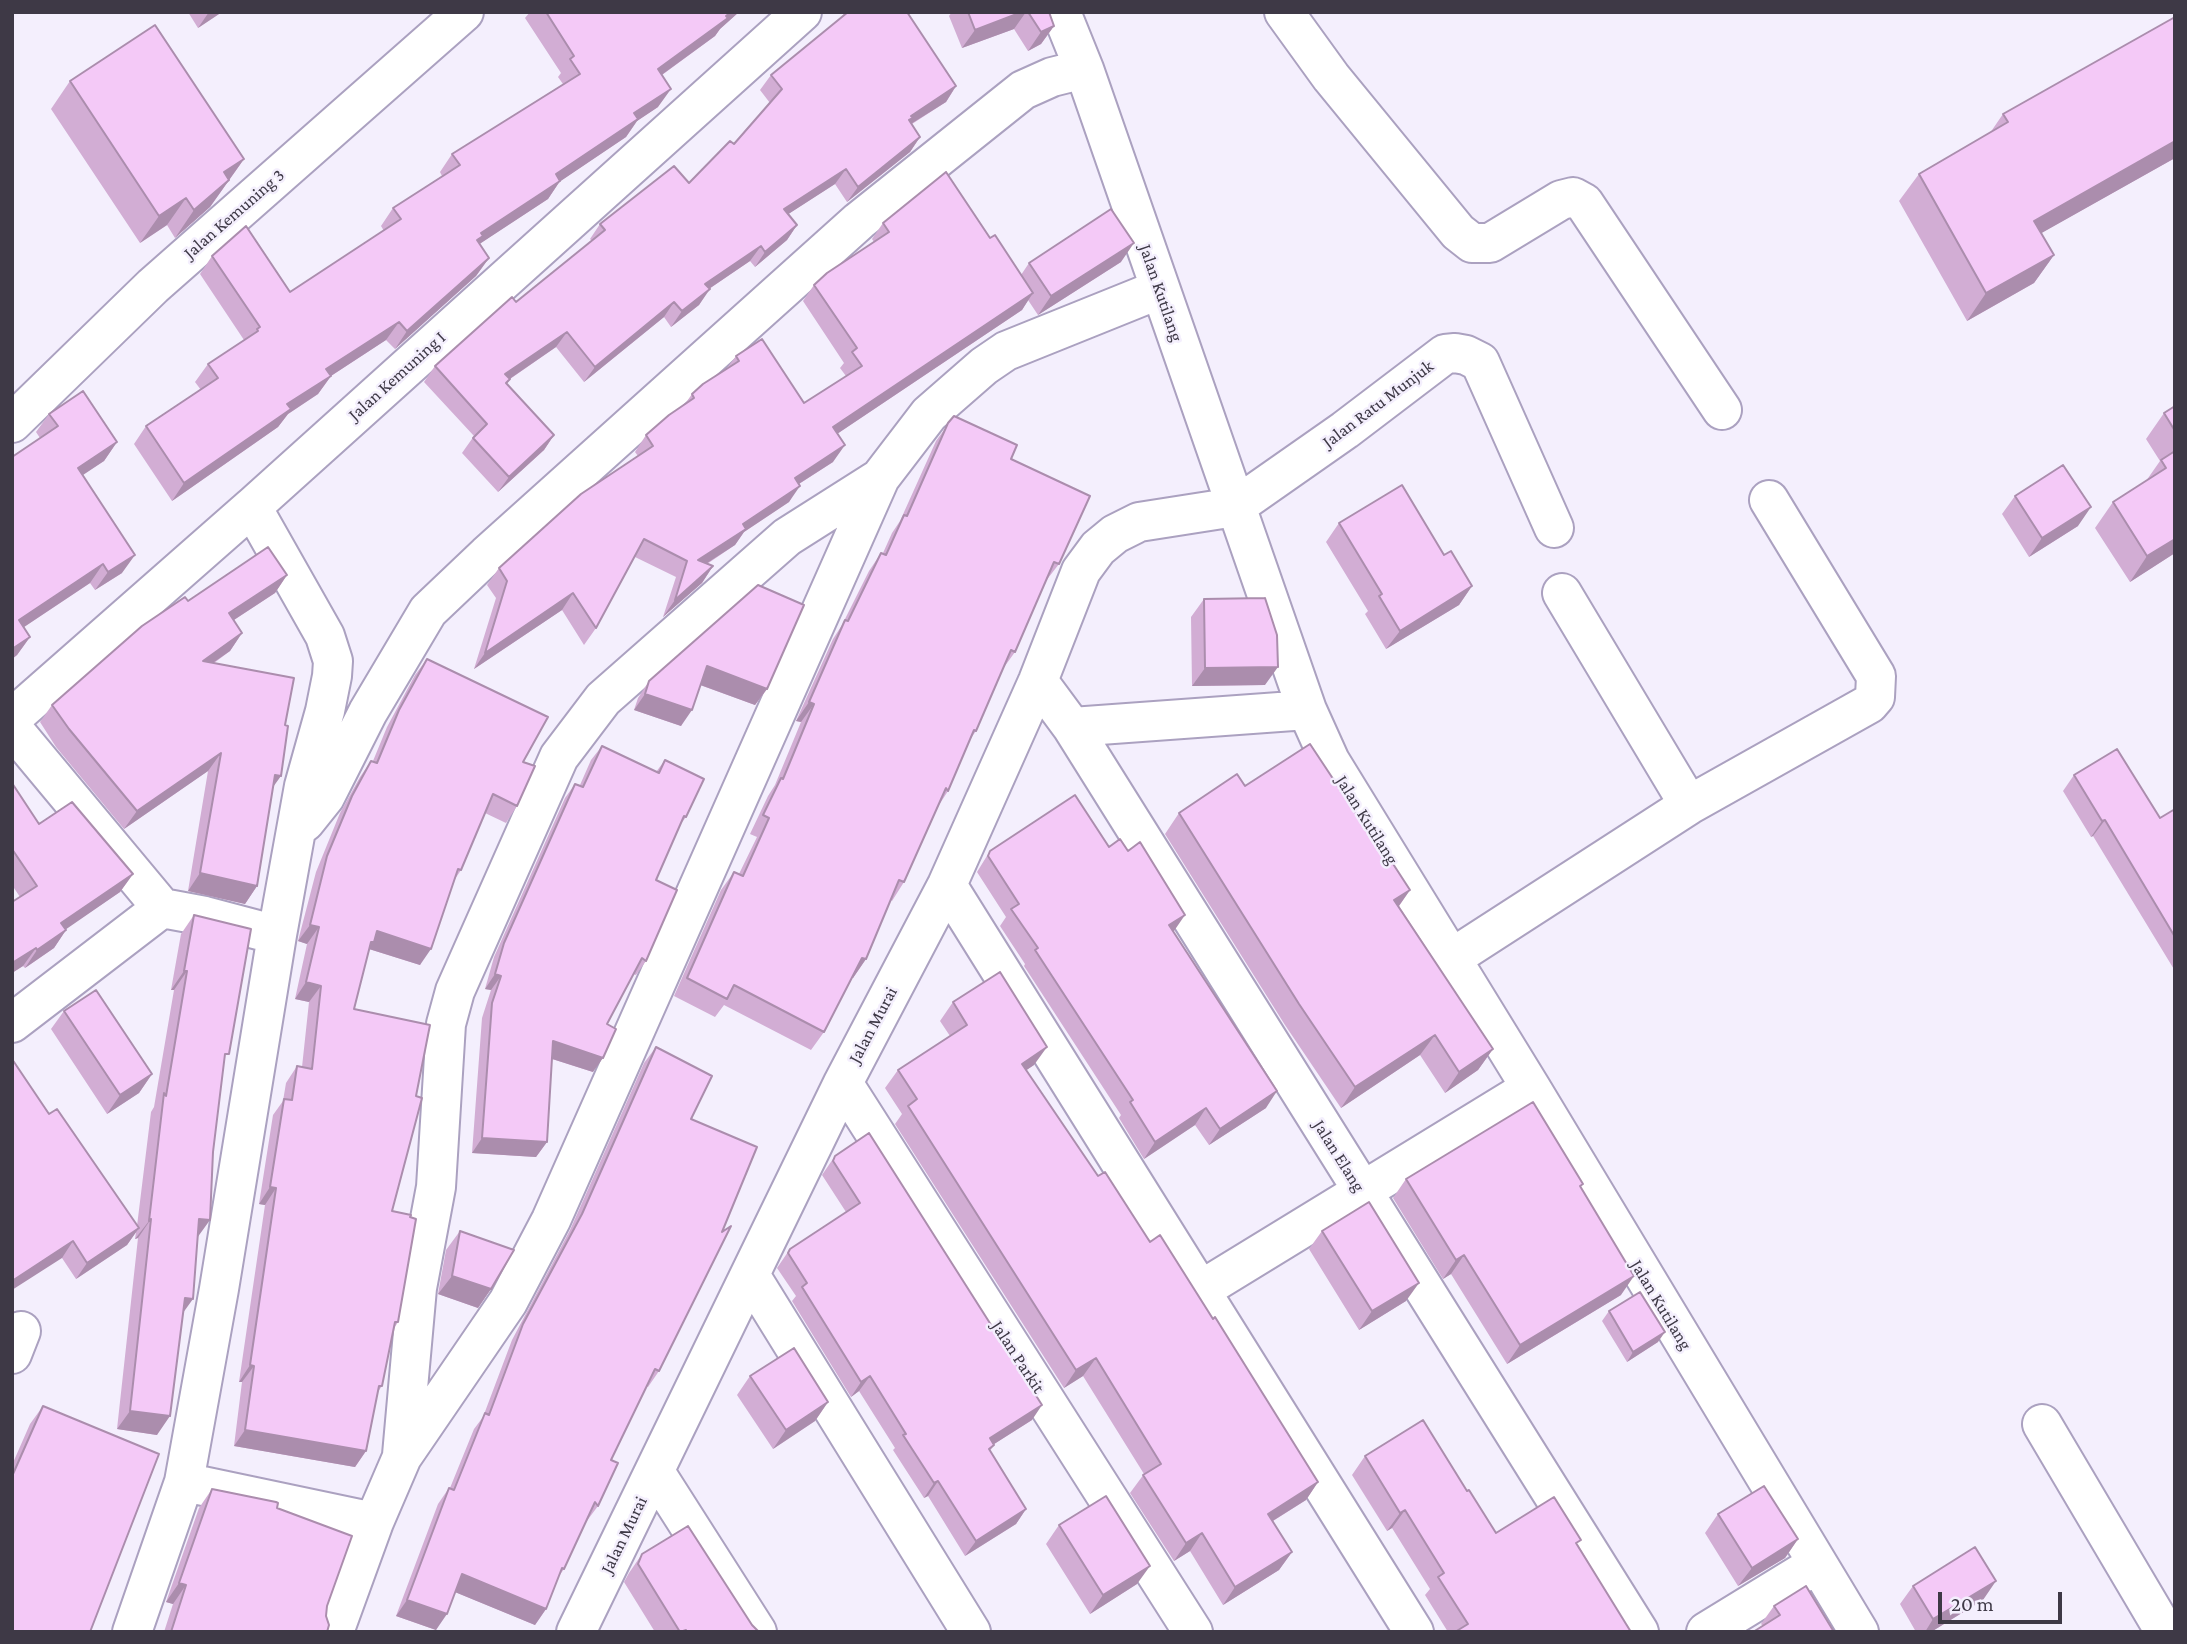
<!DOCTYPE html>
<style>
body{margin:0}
#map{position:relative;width:2187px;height:1644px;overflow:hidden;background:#f4effd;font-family:"Crimson Pro",serif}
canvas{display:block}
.frame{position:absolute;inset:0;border:14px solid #3e3946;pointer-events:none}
.scale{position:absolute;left:1938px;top:1592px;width:124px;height:32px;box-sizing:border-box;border:4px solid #3e3946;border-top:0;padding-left:9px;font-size:21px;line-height:24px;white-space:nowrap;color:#3e3946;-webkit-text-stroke:5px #f4effd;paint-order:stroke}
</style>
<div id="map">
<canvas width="2187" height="1644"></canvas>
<div class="frame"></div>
<div class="scale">20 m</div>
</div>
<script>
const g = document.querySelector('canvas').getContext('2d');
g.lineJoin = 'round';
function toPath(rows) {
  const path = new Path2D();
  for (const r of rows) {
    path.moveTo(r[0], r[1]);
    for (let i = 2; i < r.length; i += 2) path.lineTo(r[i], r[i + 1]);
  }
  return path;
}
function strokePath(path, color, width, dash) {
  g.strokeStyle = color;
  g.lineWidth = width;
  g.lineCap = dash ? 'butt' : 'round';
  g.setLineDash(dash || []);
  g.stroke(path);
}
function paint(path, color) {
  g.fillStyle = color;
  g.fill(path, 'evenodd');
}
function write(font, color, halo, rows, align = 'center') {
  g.font = font + ' "Crimson Pro",serif';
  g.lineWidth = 5;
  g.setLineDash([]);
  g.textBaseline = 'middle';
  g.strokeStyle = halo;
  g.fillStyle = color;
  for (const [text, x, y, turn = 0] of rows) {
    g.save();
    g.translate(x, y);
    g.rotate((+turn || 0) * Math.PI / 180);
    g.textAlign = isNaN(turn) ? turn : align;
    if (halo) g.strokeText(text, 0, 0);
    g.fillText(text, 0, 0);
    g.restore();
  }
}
const minor = toPath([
 [1061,12,1084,69,1307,710,1330,761,1531,1088,1859,1632],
 [1284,12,1331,77,1458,232,1472,243,1490,243,1561,200,1573,197,1584,203,1722,410],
 [12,423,153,286,464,12],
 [1562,593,1689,805],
 [1038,681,1072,727,1639,1632],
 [12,718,252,507],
 [1072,727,1307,710],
 [12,728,162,908,205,916,277,935],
 [305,822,325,797,368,712,428,611,487,555,859,221,1023,90,1052,77,1084,69],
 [947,885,1414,1632],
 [1452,958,1689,805,1869,704,1875,697,1876,676,1769,500],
 [12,1023,162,908],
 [843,1083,1193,1632],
 [750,1275,971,1632],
 [1201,1290,1531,1088],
 [12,1354,21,1331],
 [2042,1424,2165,1632],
 [402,1455,417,1288,436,1187,446,1024,455,991,559,757,603,699,787,537,880,478],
 [655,1472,757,1632],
 [184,1482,374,1522],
 [132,1632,184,1482,219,1289,277,935,304,786,325,711,332,676,333,661,325,636,252,507,802,12],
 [334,1632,374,1522,402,1457,508,1302,551,1220,880,478,929,414,984,366,1006,351,1160,289],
 [576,1632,843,1083,947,885,1038,681,1081,571,1098,548,1115,534,1139,522,1235,507,1345,430,1445,354,1455,353,1466,355,1480,362,1554,528],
 [1706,1632,1817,1564]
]);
strokePath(minor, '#aba1c0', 42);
strokePath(minor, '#fff', 38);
paint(toPath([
 [188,12,222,12,198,28],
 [530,12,739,12,720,29,715,36,662,75,658,107,637,121,626,137,560,181,548,199,479,244,489,258,476,276,395,349,386,340,331,376,318,394,288,414,278,427,172,501,134,444,146,426,201,390,195,382,208,364,244,340,200,274,212,256,290,292,384,231,381,226,393,208,442,176,440,172,452,154,563,84,558,77,561,73,525,18],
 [845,12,907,12,956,86,946,102,912,124,920,137,910,152,847,202,835,184,788,214,797,225,787,240,755,267,750,261,709,289,699,305,671,327,664,317,584,382,556,347,510,379,507,384,554,435,544,450,498,492,462,453,474,436,424,382,435,366,592,241,590,239,600,224,689,183,734,144,770,103,760,90,771,75,841,18],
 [952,12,1049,12,1054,26,1041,44,1028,51,1014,29,962,48,949,16],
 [70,81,244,159,210,207,175,238,167,225,140,243,51,109],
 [2003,114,2175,158,2041,233,2054,255,2034,283,1967,321,1899,201,1919,174,1990,133],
 [883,223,990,238,1021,275,1029,263,1121,262,1038,315,1028,300,1022,310,837,434,833,462,799,484,789,502,744,532,735,545,707,564,713,566,702,583,663,617,676,577,635,557,596,628,584,645,562,610,474,669,496,598,487,585,499,568,638,456,635,452,646,435,685,404,692,394,727,368,736,356,804,403,846,376,840,368,844,363,803,301,814,285,874,242,872,239],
 [2175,406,2175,553,2130,582,2095,528,2113,502,2146,481,2160,461,2146,439,2164,413],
 [49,414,117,442,104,461,82,475,122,573,95,590,90,583,24,627,30,637,17,655,12,659,12,457,40,438,36,432],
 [954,416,1011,459,1059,564,1045,582,1015,652,1002,670,976,731,969,741,948,791,939,805,904,882,892,901,891,900,866,959,853,978,852,977,824,1032,811,1050,724,1005,715,1017,674,996,721,890,734,872,739,874,757,837,750,834,768,796,775,785,801,722,796,721,833,639,842,625,869,571,881,553,883,553,892,533,900,521,936,441],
 [2015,496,2078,526,2029,557,2002,514],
 [1339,523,1444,555,1472,586,1459,605,1386,649,1365,614,1368,611,1326,542],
 [287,575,275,593,234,620,242,633,230,651,214,663,273,788,257,886,245,904,188,891,208,771,124,829,56,747,40,722,52,705,188,601],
 [1204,599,1265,685,1192,686,1191,617],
 [427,659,523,762,517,806,506,823,485,813,461,870,455,879,420,965,369,949,354,1009,392,1211,398,1322,393,1330,382,1386,377,1393,366,1451,355,1467,234,1446,242,1382,239,1382,265,1205,259,1204,273,1115,283,1101,286,1083,297,1066,302,1067,309,1002,295,999,307,944,298,941,316,872,340,813,360,777,371,761,373,761,387,727,415,675],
 [649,681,767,689,755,705,700,685,681,726,634,710,638,698],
 [602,746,656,772,665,760,686,817,680,825,656,880,646,961,636,975,633,974,607,1024,593,1072,552,1059,547,1142,536,1157,472,1153,482,1018,491,990,485,989,494,957,565,798,575,784,580,785,591,760],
 [2074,775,2160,818,2175,809,2175,971,2093,836,2091,837,2063,791],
 [12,783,39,824,133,874,120,892,65,929,66,930,54,948,25,968,23,966,12,973,12,902,20,897,12,885],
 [1245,786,1357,815,1410,890,1399,906,1493,1049,1478,1070,1445,1093,1420,1055,1341,1108,1285,1025,1165,834,1179,813],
 [1109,847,1173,931,1266,1108,1209,1145,1195,1125,1144,1159,1119,1118,1121,1115,1024,966,1025,964,1000,926,1006,917,977,872,990,851],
 [194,915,224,1062,198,1237,183,1314,157,1435,117,1429,138,1238,135,1239,136,1232,127,1245,76,1279,62,1258,49,1114,137,1226,151,1112,154,1107,174,990,171,990,181,934],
 [953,1002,1034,1065,1026,1070,1098,1176,1213,1319,1318,1482,1306,1500,1273,1521,1292,1552,1279,1570,1223,1605,1190,1551,1174,1561,1130,1493,1144,1474,1083,1376,1064,1388,895,1124,902,1114,885,1088,898,1070,950,1036,940,1021],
 [64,1011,152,1074,139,1093,107,1114,51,1029],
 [656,1047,691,1119,659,1371,648,1387,646,1386,611,1460,598,1506,586,1522,564,1569,557,1579,546,1609,535,1625,455,1592,436,1630,396,1616,438,1504,449,1488,450,1488,474,1429,483,1417,512,1340,570,1230,644,1063],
 [835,1156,1032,1420,994,1444,994,1445,990,1451,1026,1509,1016,1524,965,1556,928,1496,924,1498,893,1450,895,1448,859,1391,851,1397,792,1301,796,1296,777,1268,790,1249,846,1212,822,1175],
 [1406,1179,1581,1188,1621,1295,1507,1364,1451,1274,1443,1279,1393,1198],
 [460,1231,491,1289,478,1308,438,1294,446,1250],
 [1322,1231,1406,1301,1359,1330,1309,1249],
 [1609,1311,1658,1342,1627,1362,1602,1321],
 [750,1376,828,1402,815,1421,773,1449,737,1395],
 [43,1406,12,1632,12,1465,30,1424],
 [1365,1456,1467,1491,1496,1533,1578,1545,1631,1632,1448,1632,1425,1595,1430,1589,1392,1528,1387,1531,1352,1475],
 [212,1489,277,1508,327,1606,326,1616,327,1632,164,1632,173,1604,166,1602,199,1508],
 [1718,1514,1798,1539,1785,1558,1738,1586,1705,1533],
 [1059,1525,1137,1584,1090,1614,1046,1544],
 [642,1554,752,1625,759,1632,655,1632,624,1582,629,1573],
 [1913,1586,1983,1600,1931,1632,1916,1632,1900,1604],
 [1774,1606,1834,1632,1763,1626,1761,1624]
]), '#d2add4');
paint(toPath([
 [209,12,222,12,198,28],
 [731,12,739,12,720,29,715,36,645,87,658,69],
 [1022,12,1026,12,1014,29,962,48,975,30],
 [1054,26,1041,44,1028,51,1041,32],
 [956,86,946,102,906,127,911,116],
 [671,89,658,107,637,121,626,137,546,191,560,181,548,199,475,247,470,254,481,233,634,113],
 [920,137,910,152,847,202,858,187],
 [2175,141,2175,158,2015,248,2034,221],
 [244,159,210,207,175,238,194,210,224,172],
 [846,169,835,184,773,224,784,209],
 [186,198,167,225,140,243,159,216],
 [797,225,787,240,755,267,765,252],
 [1134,243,1121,262,1038,315,1051,296],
 [761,246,750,261,694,299,705,284],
 [2054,255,2034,283,1967,321,1986,293],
 [489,258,476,276,395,349,407,331],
 [710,289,699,305,671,327,682,311],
 [1033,293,1022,310,822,444,833,427],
 [674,302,664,317,584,382,595,367],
 [399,322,386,340,314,387,326,369],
 [567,332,556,347,495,389,505,374],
 [331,376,318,394,288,414,278,427,172,501,184,483,287,404],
 [554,435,544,450,498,492,509,477],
 [117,442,104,461,65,487,78,468],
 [845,445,833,462,783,494,795,478],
 [800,486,789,502,744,532,735,545,687,576,698,560,743,524],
 [2091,507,2078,526,2029,557,2042,538],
 [2175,539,2175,553,2130,582,2147,556],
 [135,555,122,573,95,590,108,572],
 [103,564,90,583,12,635,19,620],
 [713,566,702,583,663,617,675,600],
 [287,575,275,593,217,631,229,613],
 [1472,586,1459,605,1386,649,1400,631],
 [573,593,562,610,474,669,485,653],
 [242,633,230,651,191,678,203,661],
 [30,637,17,655,12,659,12,649],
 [707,666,767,689,755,705,695,683],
 [1278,667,1265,685,1192,686,1205,668],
 [645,694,692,710,681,726,634,710],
 [809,702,814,704,801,722,796,721],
 [221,753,208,771,124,829,137,811],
 [275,775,281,776,268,794],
 [2105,820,2093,836,2091,837,2102,821],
 [200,873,257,886,245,904,188,891],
 [133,874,120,892,49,941,61,923],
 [1410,890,1396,910,1394,900],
 [1185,915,1174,931,1158,942,1169,925],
 [310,925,319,927,307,944,298,941],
 [66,930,54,948,25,968,37,950],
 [377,931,431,949,420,965,369,949,363,959],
 [36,948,23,966,12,973,12,963],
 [862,958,866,959,853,978,849,976],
 [184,971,187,971,174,990,171,990],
 [495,974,501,976,491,990,485,989],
 [306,982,321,986,309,1002,295,999],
 [1435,1035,1420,1055,1341,1108,1355,1087],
 [553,1041,603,1058,593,1072,543,1056],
 [1047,1047,1034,1065,1009,1082,1022,1064],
 [1493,1049,1478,1070,1445,1093,1459,1072],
 [152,1074,139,1093,107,1114,120,1095],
 [1277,1091,1266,1108,1209,1145,1220,1129],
 [1206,1108,1195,1125,1144,1159,1155,1142],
 [482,1138,547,1142,536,1157,472,1153],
 [270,1187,276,1188,265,1205,259,1204],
 [151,1219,138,1238,135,1239,149,1221],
 [199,1219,210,1220,197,1238],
 [139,1228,127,1245,76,1279,87,1263],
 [73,1241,62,1258,12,1290,12,1281],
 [1464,1255,1451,1274,1443,1279,1456,1260],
 [452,1276,491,1289,478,1308,438,1294],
 [1634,1276,1621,1295,1507,1364,1520,1345],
 [1419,1283,1406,1301,1359,1330,1372,1311],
 [185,1298,193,1299,180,1317],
 [1665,1332,1658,1342,1627,1362,1633,1352],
 [1096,1358,1083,1376,1064,1388,1076,1370],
 [250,1365,254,1366,242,1382,239,1382],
 [870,1376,859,1391,851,1397,861,1382],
 [828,1402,815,1421,773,1449,786,1430],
 [1042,1405,1032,1420,980,1453,990,1438],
 [130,1411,170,1416,157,1435,117,1429],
 [245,1430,366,1451,355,1467,234,1446],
 [938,1481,928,1496,924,1498,934,1483],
 [1318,1482,1306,1500,1255,1532,1268,1514],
 [1026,1509,1016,1524,965,1556,976,1541],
 [1405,1510,1392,1528,1387,1531,1400,1513],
 [1202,1533,1190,1551,1174,1561,1186,1543],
 [1798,1539,1785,1558,1738,1586,1752,1568],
 [1292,1552,1279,1570,1223,1605,1235,1587],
 [1150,1566,1137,1584,1090,1614,1103,1595],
 [462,1574,546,1609,535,1625,450,1590],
 [1996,1581,1983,1600,1931,1632,1925,1632,1933,1619],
 [179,1583,186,1585,173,1604,166,1602],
 [407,1600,447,1614,436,1630,396,1616]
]), '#ab8dad');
const building = toPath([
 [546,12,731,12,726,16,728,18,658,69,671,89,634,113,638,119,556,174,560,181,481,233,483,236,477,240,489,258,407,331,399,322,326,369,331,376,287,404,291,409,184,483,146,426,218,378,208,364,258,331,257,329,260,327,212,256,246,226,290,292,401,219,393,208,460,165,452,154,580,74,570,59,574,56,546,12],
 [848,12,907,12,956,86,911,116,913,118,909,120,920,137,858,187,846,169,784,209,797,225,765,252,761,246,705,284,710,289,682,311,674,302,595,367,567,332,505,374,510,379,506,383,554,435,509,477,473,438,487,424,435,366,512,297,516,302,605,230,600,224,674,166,689,183,730,141,734,144,782,89,771,75,848,12],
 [968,12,1022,12,975,30,968,12],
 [1028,12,1049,12,1054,26,1041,32,1028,12],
 [2175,17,2175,141,2034,221,2054,255,1986,293,1919,174,2008,122,2003,114,2175,17],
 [155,25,244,159,224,172,229,180,194,210,186,198,159,216,70,81,155,25],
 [946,172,990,238,995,235,1033,293,833,427,845,445,795,478,800,486,743,524,746,529,698,560,713,566,675,600,687,561,644,539,596,628,573,593,485,653,507,581,499,568,581,494,653,446,646,435,669,415,694,398,692,394,703,384,739,361,736,356,762,339,804,403,862,366,852,352,857,348,814,285,827,273,889,232,883,223,946,172],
 [1111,209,1134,243,1051,296,1029,263,1111,209],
 [83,391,117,442,78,468,135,555,108,572,103,564,19,620,30,637,12,649,12,457,58,426,49,414,83,391],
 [2175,406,2175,431,2164,413,2175,406],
 [954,416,1017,445,1011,459,1090,496,1059,564,1054,562,1015,652,1011,650,976,731,974,730,948,791,946,788,904,882,899,880,866,959,862,958,824,1032,734,985,727,999,687,978,734,872,743,876,769,818,763,815,781,778,783,779,814,704,809,702,845,620,848,621,881,553,886,555,904,515,907,516,948,423,954,416],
 [2175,451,2175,539,2147,556,2113,502,2166,468,2161,460,2175,451],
 [2063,465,2091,507,2042,538,2015,496,2063,465],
 [1402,485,1444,555,1451,551,1472,586,1400,631,1379,596,1382,594,1339,523,1402,485],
 [268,547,287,575,229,613,242,633,203,661,294,678,285,725,288,726,281,776,275,775,257,886,200,873,221,753,137,811,69,729,52,705,142,626,185,597,188,601,268,547],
 [758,585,804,605,767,689,707,666,692,710,645,694,649,681,758,585],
 [1265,598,1277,635,1278,667,1205,668,1204,599,1265,598],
 [427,659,548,717,523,762,535,766,517,806,493,794,461,870,458,869,431,949,377,931,374,942,371,942,354,1009,430,1025,416,1096,422,1098,392,1211,411,1215,410,1217,416,1219,398,1322,395,1322,382,1386,379,1386,366,1451,245,1430,254,1366,250,1365,276,1188,270,1187,284,1099,292,1100,297,1066,312,1069,321,986,306,982,319,927,310,925,327,856,352,796,371,761,377,763,399,710,427,659],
 [1310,744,1357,815,1360,813,1410,890,1394,900,1493,1049,1459,1072,1435,1035,1355,1087,1299,1004,1179,813,1237,774,1245,786,1310,744],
 [602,746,659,773,665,760,704,779,686,817,684,816,656,880,677,890,646,961,642,958,607,1024,616,1029,603,1058,553,1041,547,1142,482,1138,492,1003,501,976,495,974,504,943,575,784,583,787,602,746],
 [2117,749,2160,818,2175,809,2175,937,2105,820,2102,821,2074,775,2117,749],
 [12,783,39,824,72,802,133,874,61,923,66,930,37,950,36,948,12,963,12,902,37,886,12,849,12,783],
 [1075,795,1109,847,1120,839,1128,851,1140,842,1185,915,1169,925,1277,1091,1220,1129,1206,1108,1155,1142,1130,1102,1133,1100,1035,950,1038,948,1011,909,1019,904,988,856,990,851,1075,795],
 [194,915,251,929,229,1054,225,1054,213,1152,210,1220,199,1219,193,1299,185,1298,170,1416,130,1411,151,1219,149,1221,164,1093,166,1096,187,971,184,971,194,915],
 [1000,972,1047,1047,1022,1064,1098,1176,1105,1172,1150,1242,1160,1235,1213,1319,1215,1317,1318,1482,1268,1514,1292,1552,1235,1587,1202,1533,1186,1543,1143,1475,1161,1464,1096,1358,1076,1370,908,1106,917,1099,898,1070,967,1025,953,1002,1000,972],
 [96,990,152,1074,120,1095,64,1011,96,990],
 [656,1047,712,1076,691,1119,757,1147,722,1232,731,1226,659,1371,655,1369,611,1460,618,1463,598,1506,595,1502,564,1569,562,1568,546,1609,462,1574,447,1614,407,1600,449,1488,454,1490,485,1413,489,1415,523,1324,582,1214,656,1047],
 [12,1059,49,1114,57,1109,139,1228,87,1263,73,1241,12,1281,12,1059],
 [1533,1102,1583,1184,1580,1186,1634,1276,1520,1345,1464,1255,1456,1260,1406,1179,1533,1102],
 [869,1133,1042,1405,990,1438,994,1445,989,1449,1026,1509,976,1541,938,1481,934,1483,903,1435,906,1434,870,1376,861,1382,802,1287,807,1283,788,1253,790,1249,860,1203,833,1161,835,1156,869,1133],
 [1369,1202,1419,1283,1372,1311,1322,1231,1369,1202],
 [460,1231,514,1250,491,1289,452,1276,460,1231],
 [1640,1292,1665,1332,1633,1352,1609,1311,1640,1292],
 [794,1348,828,1402,786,1430,750,1376,794,1348],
 [43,1406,159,1454,90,1632,12,1632,12,1474,13,1474,43,1406],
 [1423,1420,1467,1491,1469,1490,1496,1533,1554,1497,1581,1540,1576,1543,1631,1632,1455,1632,1468,1624,1438,1577,1444,1573,1405,1510,1400,1513,1365,1456,1423,1420],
 [1764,1486,1798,1539,1752,1568,1718,1514,1764,1486],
 [212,1489,276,1502,278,1503,277,1508,352,1536,327,1606,326,1616,329,1625,327,1632,171,1632,186,1585,179,1583,212,1489],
 [1106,1496,1150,1566,1103,1595,1059,1525,1106,1496],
 [688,1526,752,1625,759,1632,687,1632,686,1630,680,1632,638,1564,642,1554,688,1526],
 [1975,1547,1996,1581,1933,1619,1913,1586,1975,1547],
 [1806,1586,1834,1632,1753,1632,1780,1615,1774,1606,1806,1586]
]);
paint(building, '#f4c9f7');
strokePath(building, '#ab8dad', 2);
write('18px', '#3e3946', '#f4effd', [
 ["Jalan Kemuning 3",234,214,-41],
 ["Jalan Kutilang",1161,293,71],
 ["Jalan Kemuning I",397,376,-42],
 ["Jalan Ratu Munjuk",1378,404,-37],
 ["Jalan Kutilang",1367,820,58],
 ["Jalan Murai",873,1025,-62],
 ["Jalan Elang",1339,1156,58],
 ["Jalan Kutilang",1661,1305,59],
 ["Jalan Parkit",1018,1357,57],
 ["Jalan Murai",624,1535,-64]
]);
</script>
